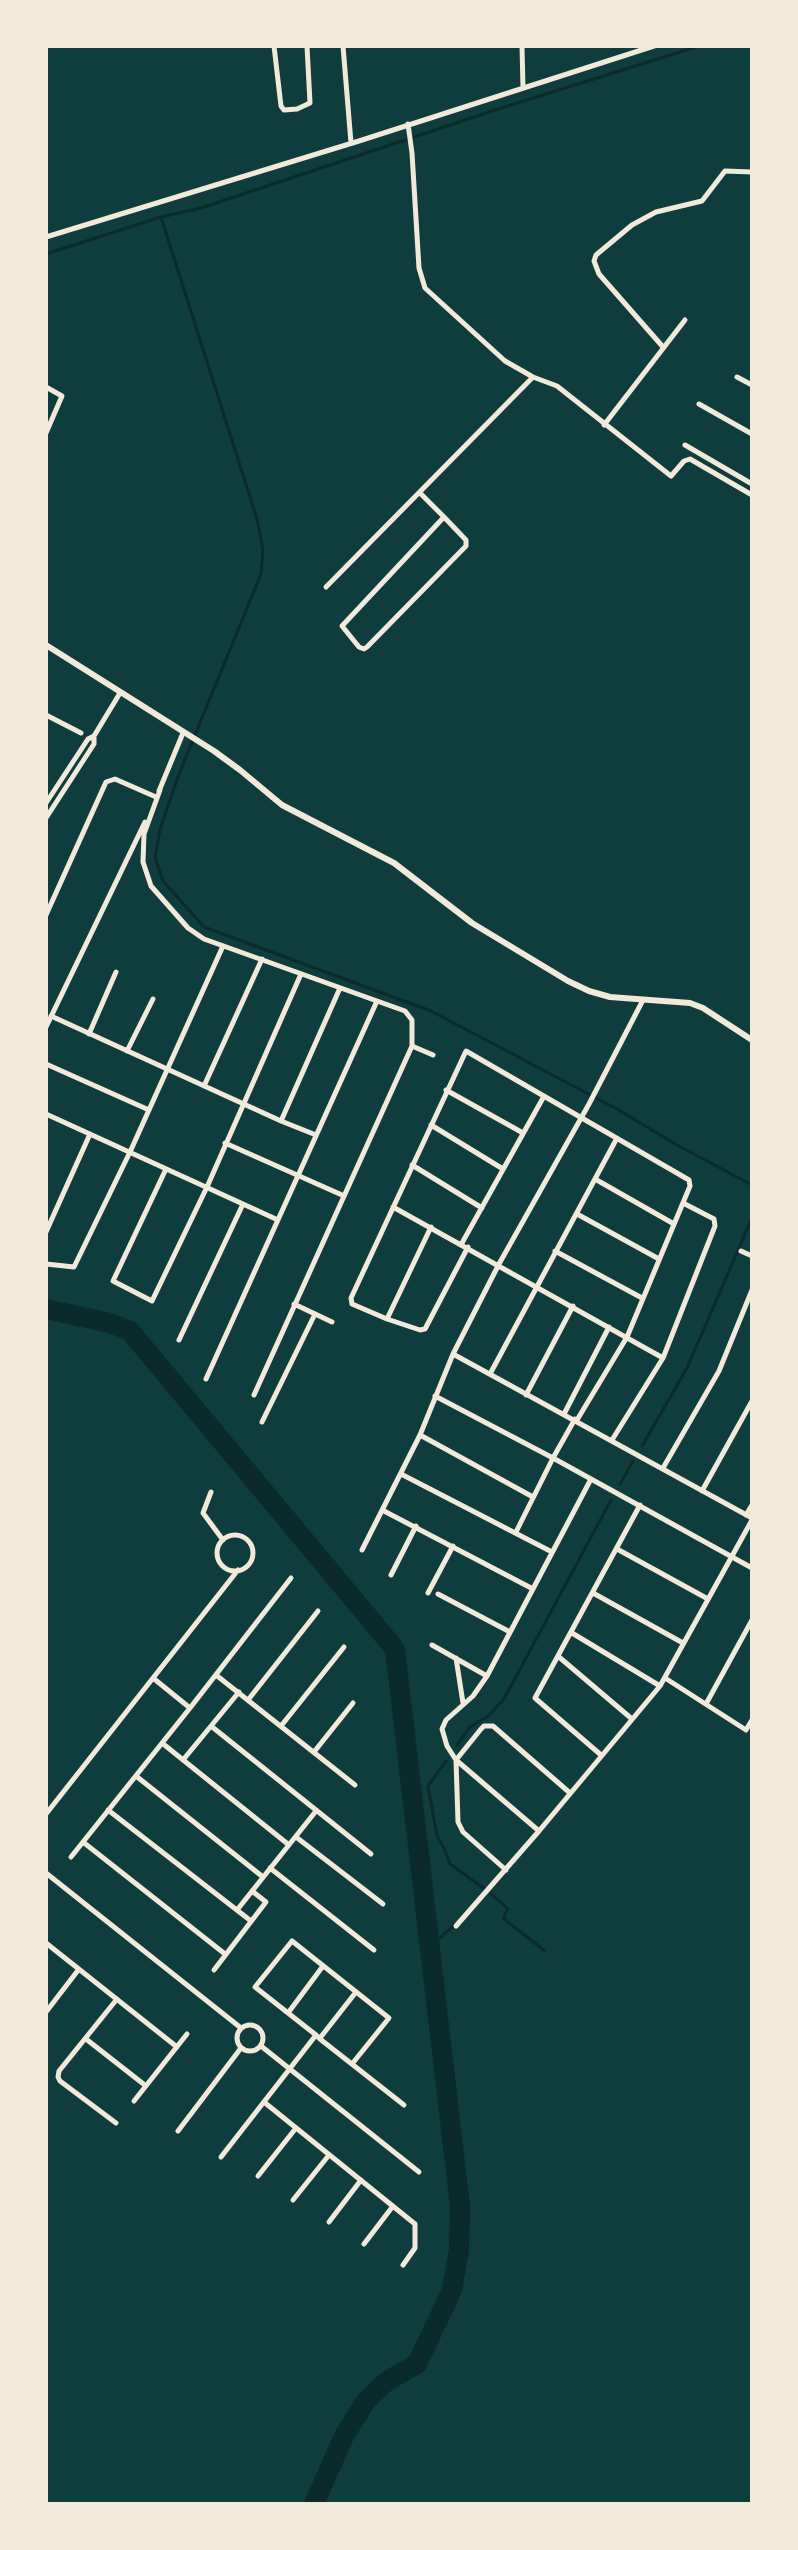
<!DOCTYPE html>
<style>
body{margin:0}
#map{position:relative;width:798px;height:2550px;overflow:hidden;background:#0f3d3e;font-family:Barlow,sans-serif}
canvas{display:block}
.frame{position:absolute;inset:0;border:48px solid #f1e9da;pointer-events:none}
</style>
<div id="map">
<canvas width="798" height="2550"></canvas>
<div class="frame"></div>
</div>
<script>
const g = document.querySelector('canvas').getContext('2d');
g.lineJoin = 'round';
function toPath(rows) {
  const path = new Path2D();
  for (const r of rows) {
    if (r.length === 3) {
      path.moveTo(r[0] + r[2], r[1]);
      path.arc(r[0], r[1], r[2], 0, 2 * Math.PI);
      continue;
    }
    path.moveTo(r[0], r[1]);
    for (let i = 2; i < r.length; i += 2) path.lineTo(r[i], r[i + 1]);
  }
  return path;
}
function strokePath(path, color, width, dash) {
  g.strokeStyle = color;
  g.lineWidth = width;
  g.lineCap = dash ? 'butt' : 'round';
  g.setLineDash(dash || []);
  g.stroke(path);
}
strokePath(toPath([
 [161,217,257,519,263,550,261,574,179,774,160,829,155,858,163,881,204,927,431,1011,617,1109,677,1145,752,1185],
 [46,254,161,217,201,208,495,110,699,46],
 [642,1446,687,1368,752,1218],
 [620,1484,633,1461],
 [457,1745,470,1727,488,1716,504,1699,611,1500],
 [446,1761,428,1786,437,1836,444,1848,450,1864,486,1890,484,1892],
 [491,1894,508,1909,503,1918,545,1951],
 [429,1947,456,1924]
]), '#0a2a2b', 3);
strokePath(toPath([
 [46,1309,110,1323,130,1331,395,1649,460,2206,459,2250,452,2290,417,2364,387,2381,366,2401,344,2436,314,2504]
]), '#0a2a2b', 20);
strokePath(toPath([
 [274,46,281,106,284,110,297,109,310,103,307,46],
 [343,46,351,143],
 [522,46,523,88],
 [408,124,412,153,419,268,425,288,505,361,533,377,557,386,671,476,684,461,690,459,752,495],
 [46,237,359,141,654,46],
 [663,347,599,274,594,261,596,255,632,225,656,212,702,201,725,171,752,172],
 [737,377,752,385],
 [46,387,62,396,46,433],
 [699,404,752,434],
 [604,425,685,320],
 [685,445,752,484],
 [420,493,444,517,466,540,466,546,367,647,364,649,359,647,342,626,444,517],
 [326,587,533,377],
 [46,715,81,733],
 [160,790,144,834,143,862,151,886,188,928,204,939,405,1011,412,1020,412,1046,254,1395],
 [159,791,183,733],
 [46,803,88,739,94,736,120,693],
 [46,818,94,744,94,736],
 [46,915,106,782,115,779,156,797],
 [51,1016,281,1121],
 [46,1027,145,822],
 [89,1034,116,972],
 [412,1046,433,1055],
 [127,1051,153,999],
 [46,1064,149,1110],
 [204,1086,262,959],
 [446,1090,523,1133],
 [46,1114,278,1220],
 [431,1125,503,1169],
 [316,1135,281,1121,340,988],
 [225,1143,342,1195],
 [412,1165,482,1208],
 [166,1169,113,1281,152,1301,207,1187,301,974],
 [595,1179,674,1224],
 [393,1207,663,1358],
 [577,1214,659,1259],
 [46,1232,90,1134],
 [462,1243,543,1098],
 [468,1247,425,1329,420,1330,387,1319,352,1304,351,1298,466,1051,689,1180,690,1186,627,1337,577,1420],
 [555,1251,642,1298],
 [741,1251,752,1256],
 [46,1264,74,1267,130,1152,223,946],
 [294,1304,332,1322],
 [387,1319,431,1227],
 [179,1340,243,1204],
 [453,1354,499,1264,589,1104,643,1000],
 [490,1374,617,1138],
 [206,1379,377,1001],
 [526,1395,573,1306],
 [435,1396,553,1458,516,1532],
 [564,1414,609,1327],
 [575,1419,553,1458,591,1479,487,1676,473,1696,446,1720,442,1729,447,1746,456,1760,539,1831,660,1686,752,1520],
 [262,1422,315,1314],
 [420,1435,533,1497],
 [612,1440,663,1358,715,1226,714,1219,683,1203],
 [663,1468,719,1371,752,1290],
 [401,1474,552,1552],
 [591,1479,752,1568],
 [702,1491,752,1401],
 [211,1492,203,1513,223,1540],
 [384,1511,533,1589],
 [746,1515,752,1505],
 [235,1553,18],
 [617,1549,708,1599],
 [362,1550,420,1435,453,1354,752,1518],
 [391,1575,416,1526],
 [428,1593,453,1546],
 [593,1593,683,1643],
 [438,1594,510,1632],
 [572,1633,660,1686],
 [432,1645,487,1676],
 [559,1657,632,1719],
 [456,1658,463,1703],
 [216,1675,355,1785],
 [153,1678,190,1708,291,1578],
 [665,1678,746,1730,752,1720],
 [248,1700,318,1611],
 [706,1704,752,1620],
 [211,1726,371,1854],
 [281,1726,344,1647],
 [162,1743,289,1845],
 [314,1752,353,1703],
 [601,1755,535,1698,640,1505],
 [183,1760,239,1692],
 [136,1776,263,1877],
 [108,1810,251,1921],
 [46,1814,238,1570],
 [296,1837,383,1904],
 [83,1842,225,1954],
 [71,1857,190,1708],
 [270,1868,374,1950],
 [506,1870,463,1832,458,1822,456,1760,481,1729,484,1726,493,1726,570,1793],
 [46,1873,241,2028],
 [237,1910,316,1811],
 [456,1926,539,1831],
 [46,1943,177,2047],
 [214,1970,266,1902,252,1891],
 [46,2012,79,1969],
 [288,2013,323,1966],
 [250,2038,13],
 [320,2038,356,1992],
 [86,2039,146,2086],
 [261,2046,419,2172],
 [352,2064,389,2018,292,1941,255,1987,316,2035,320,2039,404,2105],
 [134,2101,187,2034],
 [264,2102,415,2224,415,2248,403,2265],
 [116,2123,60,2081,58,2077,59,2071,117,1999],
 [178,2131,241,2048],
 [221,2157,316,2035],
 [258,2176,296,2128],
 [293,2200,329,2155],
 [329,2222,361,2180],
 [364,2244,393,2206]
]), '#f1e9da', 5);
strokePath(toPath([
 [46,645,214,751,240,770,282,805,394,863,472,923,568,981,589,991,610,997,690,1003,703,1008,752,1040]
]), '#f1e9da', 6);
</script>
